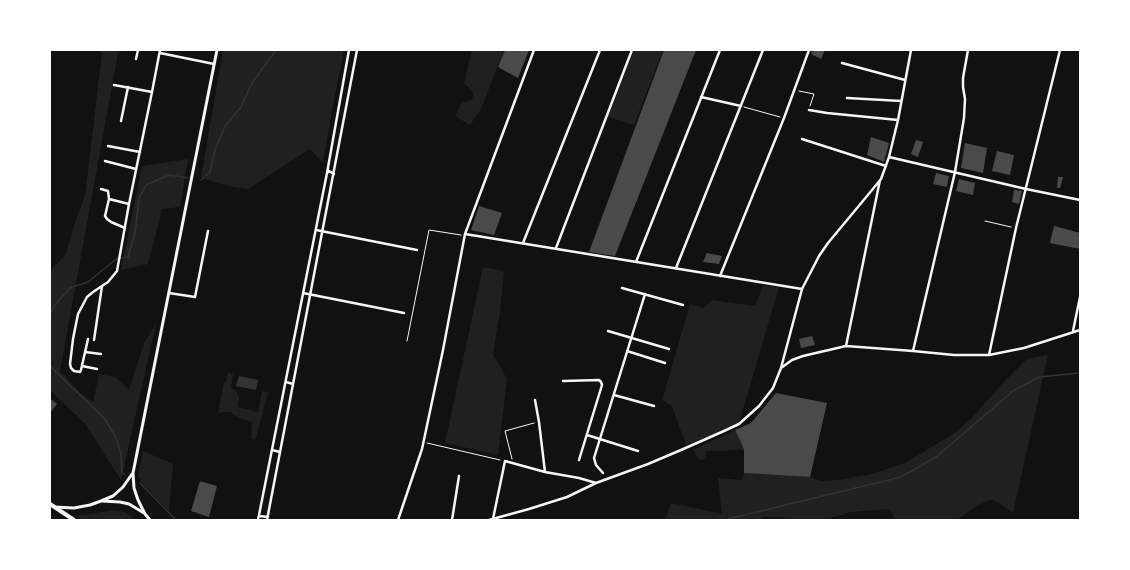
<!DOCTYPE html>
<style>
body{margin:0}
#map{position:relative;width:1130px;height:570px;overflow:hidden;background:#111;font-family:"Sofia Sans Condensed",sans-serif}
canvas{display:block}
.frame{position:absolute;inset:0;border:51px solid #fff;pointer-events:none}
</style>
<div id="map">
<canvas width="1130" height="570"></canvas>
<div class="frame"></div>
</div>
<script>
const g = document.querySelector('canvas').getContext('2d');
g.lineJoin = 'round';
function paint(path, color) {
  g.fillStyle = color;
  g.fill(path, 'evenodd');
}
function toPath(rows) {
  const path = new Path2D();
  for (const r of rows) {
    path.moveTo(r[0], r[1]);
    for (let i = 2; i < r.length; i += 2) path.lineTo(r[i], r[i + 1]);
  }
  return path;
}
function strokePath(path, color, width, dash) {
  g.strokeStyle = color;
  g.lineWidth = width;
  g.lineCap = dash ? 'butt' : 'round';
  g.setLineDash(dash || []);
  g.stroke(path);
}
paint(toPath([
 [98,50,121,50,118,53,60,371,81,394,93,402,99,374,115,377,129,390,144,343,156,324,121,480,85,424,50,390,50,271,66,254,75,222,85,196,102,53],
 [223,50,344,50,331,115,323,163,310,149,248,189,228,186,201,178],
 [472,50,504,50,481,109,470,125,455,116,462,103,472,100,474,93,464,83],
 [634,50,663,50,634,125,608,117],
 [188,159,180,207,162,209,148,264,121,270,142,166],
 [483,267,504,271,500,311,493,354,507,379,498,455,445,443],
 [763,286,779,287,740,420,728,429,686,445,672,406,662,400,690,304,704,308,712,300,755,306],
 [1048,355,1013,513,1002,505,991,499,975,507,957,520,895,520,889,509,851,512,827,519,816,520,792,520,782,517,763,517,757,520,665,520,671,503,722,514,718,478,742,480,744,473,810,477,821,481,838,480,872,474,905,463,953,434,971,419,1000,386,1027,359],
 [228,372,233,374,231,388,236,391,239,397,238,407,258,412,262,391,268,393,255,441,251,438,252,422,239,418,230,412,224,412,218,413,224,382,226,382],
 [735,430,740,440,744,450,706,451,706,459,699,460,693,450],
 [143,451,173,464,169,511,142,483,138,476],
 [115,510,124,512,130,515,135,520,83,520,75,516]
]), '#202020');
paint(toPath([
 [239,376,258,380,256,390,236,386]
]), '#333');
strokePath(toPath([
 [201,180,210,172,215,150,225,126,241,107,252,83,276,50],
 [50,314,55,305,70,288,88,282,116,259,128,257,135,233,139,198,146,185,159,179,170,175,188,178],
 [50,366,105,419,116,438,121,454,122,473,125,475],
 [140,483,176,520],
 [724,520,901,477,936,457,1013,391,1039,377,1080,373]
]), '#333', 1.5);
paint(toPath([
 [505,50,529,50,518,78,498,67],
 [664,50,696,50,615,256,589,252],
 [813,50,825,50,821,59,811,54],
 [871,137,889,143,884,162,867,155],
 [916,140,923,142,918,157,911,154],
 [965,143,987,148,983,173,961,168],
 [997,151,1014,155,1010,175,992,171],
 [936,173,949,176,947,187,933,184],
 [1058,177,1063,177,1060,188,1057,188],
 [959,179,975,183,973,195,956,191],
 [1014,190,1022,191,1019,204,1012,202],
 [479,206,502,213,494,235,471,230],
 [1054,226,1080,233,1080,249,1050,243],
 [707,253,722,256,719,264,703,262],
 [812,336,815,345,801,348,799,339],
 [776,393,827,403,810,477,744,473,744,450,740,440,735,430,751,423],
 [50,398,57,404,50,413],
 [200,481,217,486,209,517,191,511]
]), '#4a4a4a');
strokePath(toPath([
 [799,91,814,94,810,106],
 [744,107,780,117],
 [985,221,1011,227],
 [407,341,429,230,461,235],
 [427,443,500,460],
 [512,459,505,431,534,423]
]), '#f5f5f5', 1);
strokePath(toPath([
 [160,53,214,64],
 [136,59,138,50],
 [842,63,905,80],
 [114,85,152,92],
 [701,97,741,106],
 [847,98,901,101],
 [809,110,827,113,898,120],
 [121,121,128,87],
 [802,139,886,166],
 [108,146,140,152],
 [889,157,1026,189,1080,200],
 [105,161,136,169],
 [327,173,349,50],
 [101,189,108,191,109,199,129,204],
 [109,199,105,216,107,219,111,222,125,228],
 [316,230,417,250],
 [465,234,802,289],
 [523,243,600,50],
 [556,248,632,50],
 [636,262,720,50],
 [676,268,763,50],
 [720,276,784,118,809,50],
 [622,288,683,305],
 [169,293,195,297,208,231],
 [303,293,404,313],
 [608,331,669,349],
 [1073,331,1080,297],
 [88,339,81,370,80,372,74,371,71,368,70,364,73,339,78,314,87,297,93,292,108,282,117,271,129,204,152,92,160,50],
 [94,340,102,286],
 [846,346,880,180],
 [627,351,665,363],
 [913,351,955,172,964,118,965,99,963,87,963,78,968,50],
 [85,352,101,354],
 [989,355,1016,228,1060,50],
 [82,366,97,369],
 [781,368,792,360,803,356,846,346,913,351,954,355,989,355,1024,348,1080,330],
 [563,381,599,380,601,382,602,385,579,460],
 [286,382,293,384],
 [614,395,654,406],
 [535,400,539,422,545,472],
 [587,435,638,451],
 [272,450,280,452],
 [603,473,596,465,594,458,645,294],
 [259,516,268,517],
 [493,519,505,461,545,472,579,478,596,483],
 [258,520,327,173,329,171,334,174],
 [267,520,357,50],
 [398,520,422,449,443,350,465,234,534,50],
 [452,520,459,476],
 [489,520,529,509,567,497,596,483,648,464,681,450,724,431,739,424,759,406,773,388,781,368,802,289,819,256,828,243,872,190,881,179,889,157,898,120,911,50]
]), '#f5f5f5', 2.5);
strokePath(toPath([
 [102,501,120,502,129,504,144,513],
 [54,507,74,508,90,505,101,501,113,496,123,487,132,474],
 [150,520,145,514,138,500,134,488,133,473,217,50]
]), '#f5f5f5', 3);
strokePath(toPath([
 [50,504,74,520]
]), '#f5f5f5', 4);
</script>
